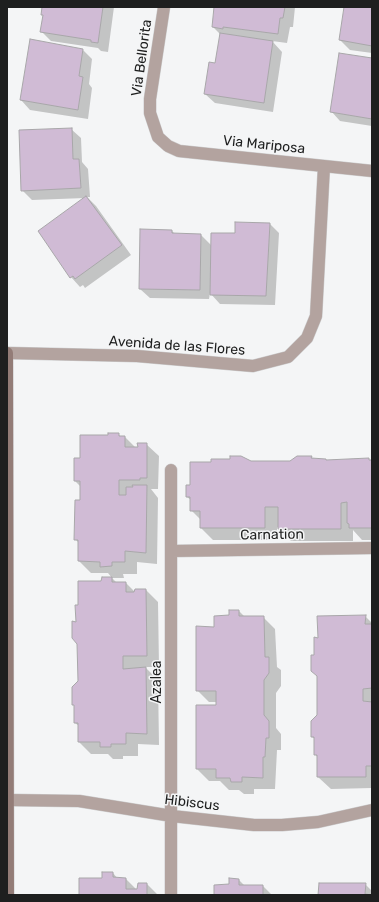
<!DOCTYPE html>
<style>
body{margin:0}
#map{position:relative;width:379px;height:902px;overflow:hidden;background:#f4f5f6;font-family:Rubik,sans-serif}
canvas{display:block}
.frame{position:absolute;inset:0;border:8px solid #1e1f1f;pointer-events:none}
</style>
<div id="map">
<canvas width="379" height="902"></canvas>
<div class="frame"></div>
</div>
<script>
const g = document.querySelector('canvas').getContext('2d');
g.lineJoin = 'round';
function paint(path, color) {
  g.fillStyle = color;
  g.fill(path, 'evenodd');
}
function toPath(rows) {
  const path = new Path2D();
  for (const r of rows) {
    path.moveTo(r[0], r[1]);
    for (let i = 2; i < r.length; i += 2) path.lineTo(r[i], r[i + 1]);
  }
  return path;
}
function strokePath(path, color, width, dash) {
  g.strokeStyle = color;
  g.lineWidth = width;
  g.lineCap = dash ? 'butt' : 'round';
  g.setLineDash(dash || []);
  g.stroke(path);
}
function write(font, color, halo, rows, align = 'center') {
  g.font = font + ' Rubik,sans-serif';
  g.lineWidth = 3;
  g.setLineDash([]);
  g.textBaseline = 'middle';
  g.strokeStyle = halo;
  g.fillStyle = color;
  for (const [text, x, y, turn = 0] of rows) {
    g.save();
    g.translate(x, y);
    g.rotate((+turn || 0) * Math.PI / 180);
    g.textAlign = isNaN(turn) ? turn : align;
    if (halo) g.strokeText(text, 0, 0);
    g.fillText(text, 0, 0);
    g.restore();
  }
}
paint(toPath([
 [44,7,114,7,108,52,101,51,98,48,51,41,41,31],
 [215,7,295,7,293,27,290,27,287,43,272,41,282,52,273,112,215,103,205,94,216,64,221,35,213,27],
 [345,7,372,7,372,53,350,50,340,40],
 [83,50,92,59,89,84,92,88,88,119,30,110,21,100],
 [372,59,372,126,340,121,331,111],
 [71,129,81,138,82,162,88,169,90,197,87,197,96,206,131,255,85,288,83,285,80,287,71,277,85,198,32,200,22,190],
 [270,224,279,233,275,305,220,304,210,293,209,299,150,298,140,289,172,231,175,234,201,235,212,246,236,234],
 [118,434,121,437,125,437,136,448,146,444,159,456,158,489,151,489,158,498,157,564,137,562,137,574,123,574,124,578,112,578,117,583,126,583,135,592,146,590,158,602,159,667,145,667,158,680,159,745,138,744,138,756,123,756,123,759,113,759,108,754,91,754,79,742,79,726,75,723,75,707,73,704,79,681,77,623,79,606,102,582,103,578,112,578,108,573,91,573,79,561,79,543,75,539,81,501,81,487,75,481,81,459,110,436],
 [311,457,314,459,326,460,328,461,348,462,348,459,372,460,372,540,362,540,353,530,353,541,291,541,277,527,277,540,213,540,201,528,201,520,191,510,191,500,187,497,251,462,290,462],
 [239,611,245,617,263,617,275,629,277,667,281,670,281,686,276,693,276,728,281,734,281,750,277,750,275,789,254,789,254,794,244,794,239,790,229,790,220,781,209,781,197,769,217,706,217,702,209,702,197,690,215,628],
 [365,616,372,623,372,788,331,789,318,777,318,758,315,754,315,739,312,737,318,716,318,677,315,656,319,639],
 [113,873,118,879,126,879,138,891,147,884,158,895,80,895],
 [239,880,245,886,263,886,272,895,215,895],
 [365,884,372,891,372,895,319,895]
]), '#0003');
const building = toPath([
 [42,7,103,7,98,43,91,42,91,40,40,32,43,15,41,15,42,7],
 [214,7,285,7,283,18,280,18,278,34,223,27,223,29,212,27,214,7],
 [344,7,372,7,372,46,339,40,344,7],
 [220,33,273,41,264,103,204,94,209,62,215,63,220,33],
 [30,39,83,49,79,76,83,77,78,110,20,100,30,39],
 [339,53,372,58,372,119,330,112,339,53],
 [72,128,73,159,79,159,81,188,21,191,19,130,72,128],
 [86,196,122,245,75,279,73,276,70,278,38,231,86,196],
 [235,222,270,223,266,296,210,295,211,233,235,233,235,222],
 [140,229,172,230,172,233,201,234,200,290,139,289,140,229],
 [108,433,119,433,119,436,125,436,125,447,138,447,137,443,147,443,147,478,140,478,140,480,119,480,119,495,126,495,126,487,133,487,132,485,147,485,146,553,125,551,125,562,112,562,112,566,100,567,100,562,78,561,78,540,74,540,75,500,80,500,80,481,74,481,74,458,80,458,80,435,108,435,108,433],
 [230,456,241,456,251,461,290,461,297,456,312,456,311,458,326,459,326,460,369,458,369,460,372,460,372,528,349,528,349,524,347,523,347,502,341,503,341,529,278,529,278,507,265,507,265,528,200,528,200,511,190,511,190,497,186,497,186,485,190,485,190,462,211,462,211,459,230,459,230,456],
 [102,577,112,577,112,582,126,582,126,592,134,592,135,589,146,589,147,656,123,656,123,669,146,667,147,734,126,733,126,744,111,744,111,747,100,747,100,742,78,742,78,723,74,723,74,705,72,705,72,687,78,681,77,644,72,638,72,621,76,622,75,605,78,605,78,581,101,581,102,577],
 [229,610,239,610,239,616,264,616,265,657,269,657,269,673,264,680,264,715,269,721,269,738,266,738,265,757,263,757,263,778,242,777,242,782,231,782,230,778,216,778,216,769,196,769,196,705,216,705,216,691,196,691,196,626,214,627,214,616,229,615,229,610],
 [366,615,365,624,372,624,372,688,363,689,363,701,372,702,372,766,366,766,366,777,317,777,317,755,314,755,314,737,311,737,311,721,317,715,317,676,311,671,311,655,314,655,314,637,318,638,317,616,366,615],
 [102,872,113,872,113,877,126,878,126,889,137,889,138,883,147,883,147,895,79,895,79,878,102,878,102,872],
 [229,878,239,879,239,885,263,885,263,895,214,895,214,885,229,884,229,878],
 [319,883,366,883,365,894,372,895,318,895,319,883]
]);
paint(building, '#d0bbd5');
strokePath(building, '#a8a7a9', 1);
const street = toPath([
 [164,7,150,99,150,113,158,137,168,146,179,151,372,171],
 [8,353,137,356,253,366,288,357,307,338,316,316,324,166],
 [171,470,171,895],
 [172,551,372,548],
 [8,800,79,801,172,816,254,825,282,825,318,822,372,810]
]);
const secondary = toPath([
 [7,353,8,895]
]);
strokePath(street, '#cdcecf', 13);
strokePath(secondary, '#cdcecf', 13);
strokePath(street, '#b3a39f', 12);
strokePath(secondary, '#937c77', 12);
write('14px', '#1e1f1f', '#f4f5f6', [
 ["Via Bellorita",142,58,-82],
 ["Via Mariposa",264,145,6],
 ["Avenida de las Flores",177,346,4],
 ["Carnation",272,535,-1],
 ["Azalea",157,682,-90],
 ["Hibiscus",192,803,7]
]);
</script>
